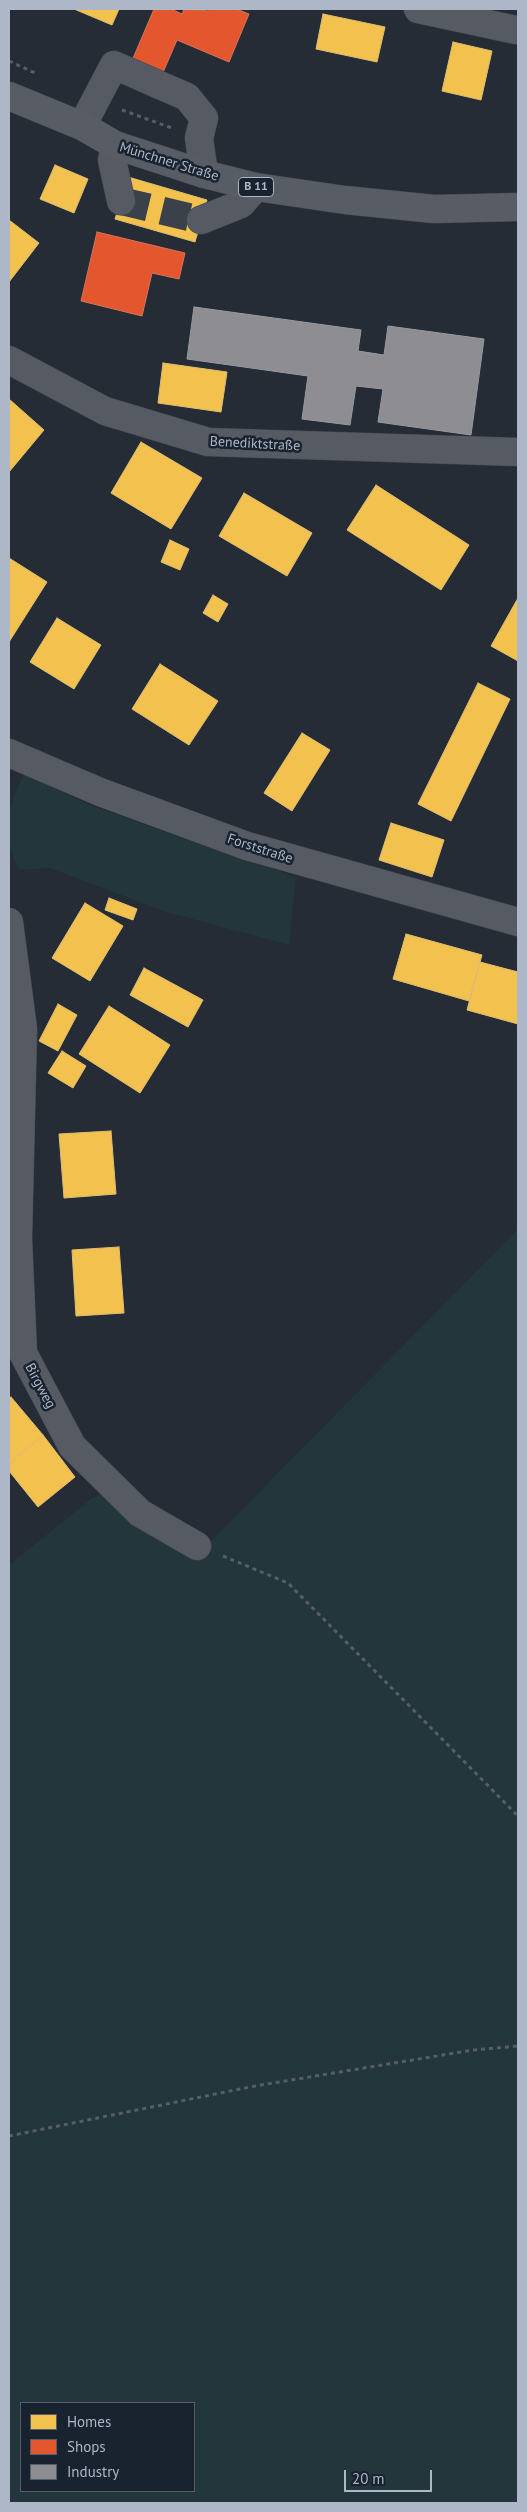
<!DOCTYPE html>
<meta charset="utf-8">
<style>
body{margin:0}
#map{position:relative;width:527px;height:2512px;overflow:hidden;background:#252c35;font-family:"PT Sans",sans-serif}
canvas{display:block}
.frame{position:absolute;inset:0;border:10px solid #aeb7c7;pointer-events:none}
.legend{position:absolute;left:20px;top:2402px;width:175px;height:90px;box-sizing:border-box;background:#19222f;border:1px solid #555e6c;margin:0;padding:6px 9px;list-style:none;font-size:15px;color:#aeb7c7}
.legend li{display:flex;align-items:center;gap:10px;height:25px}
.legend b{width:25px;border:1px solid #555e6c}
.scale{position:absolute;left:344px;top:2470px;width:88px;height:22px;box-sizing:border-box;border:2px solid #aeb7c7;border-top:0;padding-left:6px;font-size:15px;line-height:18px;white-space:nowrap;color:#aeb7c7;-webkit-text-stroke:4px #19222f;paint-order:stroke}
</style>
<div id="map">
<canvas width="527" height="2512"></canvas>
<div class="frame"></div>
<ul class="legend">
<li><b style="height:14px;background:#f2c14e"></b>Homes</li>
<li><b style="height:14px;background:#e4572e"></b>Shops</li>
<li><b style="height:14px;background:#8d8d92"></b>Industry</li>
</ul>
<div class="scale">20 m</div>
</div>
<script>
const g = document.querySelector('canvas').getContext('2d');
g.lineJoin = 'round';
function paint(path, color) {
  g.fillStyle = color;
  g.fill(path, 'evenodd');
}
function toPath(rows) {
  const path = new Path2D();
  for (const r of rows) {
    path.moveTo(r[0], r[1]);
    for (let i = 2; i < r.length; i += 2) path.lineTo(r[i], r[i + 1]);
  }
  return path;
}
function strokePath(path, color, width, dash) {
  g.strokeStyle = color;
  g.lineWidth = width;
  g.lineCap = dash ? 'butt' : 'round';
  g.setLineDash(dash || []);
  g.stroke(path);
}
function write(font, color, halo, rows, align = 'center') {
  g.font = font + ' "PT Sans",sans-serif';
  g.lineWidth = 5;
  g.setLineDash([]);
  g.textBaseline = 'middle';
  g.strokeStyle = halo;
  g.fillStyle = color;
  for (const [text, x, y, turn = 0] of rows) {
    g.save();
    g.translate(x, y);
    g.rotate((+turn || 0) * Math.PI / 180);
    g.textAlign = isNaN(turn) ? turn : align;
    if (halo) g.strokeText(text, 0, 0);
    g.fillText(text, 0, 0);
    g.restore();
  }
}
paint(toPath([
 [24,773,87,804,188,840,210,844,296,878,289,945,163,911,50,868,19,870,9,847,9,809],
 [518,1229,518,2503,9,2503,9,1565,91,1499,100,1494,132,1518,200,1555,213,1539],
 [21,2403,194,2403,194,2491,21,2491]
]), '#22363b');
const homes = toPath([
 [74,9,119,9,112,25,74,9],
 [323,14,385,27,377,62,316,49,323,14],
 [453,42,492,51,481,100,442,91,453,42],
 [55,165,88,179,74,213,40,199,55,165],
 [128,177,207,200,195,242,115,219,128,177],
 [9,220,39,243,9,282,9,220],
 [163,363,227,372,221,412,158,403,163,363],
 [9,399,44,430,9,472,9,399],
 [141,442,202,478,171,529,111,493,141,442],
 [376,485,469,545,441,590,347,530,376,485],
 [244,493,312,533,287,576,219,536,244,493],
 [170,540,189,549,180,570,161,562,170,540],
 [9,558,47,582,9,642,9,558],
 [213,595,228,604,218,622,203,613,213,595],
 [518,598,518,661,491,646,518,598],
 [57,618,101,645,74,689,30,662,57,618],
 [160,664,218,701,189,745,132,709,160,664],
 [478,683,510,699,451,821,418,804,478,683],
 [302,733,330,750,292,811,264,793,302,733],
 [391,823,444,840,432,877,379,860,391,823],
 [109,898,137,909,133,920,105,910,109,898],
 [85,903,123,926,90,981,52,958,85,903],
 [406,934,482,955,469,1001,393,979,406,934],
 [480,962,518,972,518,1024,467,1010,480,962],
 [144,968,203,1000,188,1027,130,995,144,968],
 [58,1004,77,1015,58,1051,39,1041,58,1004],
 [109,1006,170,1045,140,1093,79,1054,109,1006],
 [62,1051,86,1066,73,1088,48,1073,62,1051],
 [111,1131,116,1194,64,1198,59,1134,111,1131],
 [119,1247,124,1313,76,1316,72,1250,119,1247],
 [11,1397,43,1435,9,1464,9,1399,11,1397],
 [43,1435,75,1477,38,1507,9,1471,9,1464,43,1435]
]);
paint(homes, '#f2c14e');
strokePath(homes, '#debe72', 1);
const shops = toPath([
 [154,9,171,9,182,14,184,9,209,11,210,9,236,9,249,14,229,62,177,40,161,77,131,63,154,9],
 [97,232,185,253,179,279,152,273,142,316,81,301,97,232]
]);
paint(shops, '#e4572e');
strokePath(shops, '#d4745c', 1);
const industry = toPath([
 [194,307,361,330,358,351,384,355,388,326,484,339,471,435,378,422,383,389,356,386,350,425,302,419,308,376,187,359,194,307]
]);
paint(industry, '#8d8d92');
strokePath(industry, '#979aa2', 1);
strokePath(toPath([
 [121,201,201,220]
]), '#3a414b', 28, [28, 14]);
const minor = toPath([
 [418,9,516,30],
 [82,126,114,65,187,97,204,118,199,138,204,174],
 [115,145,112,160,121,201],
 [201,220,241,204,256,187],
 [9,360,105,411,208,442,518,452],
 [9,753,100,792,247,846,518,922],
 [9,922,23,1029,18,1238,23,1353,72,1446,140,1513,197,1546]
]);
const major = toPath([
 [9,96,82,126,115,145,204,174,256,187,345,200,434,209,518,207]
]);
strokePath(minor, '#43484f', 29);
strokePath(major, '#424851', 29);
strokePath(toPath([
 [9,61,35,73],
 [122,110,172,128],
 [223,1556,288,1583,518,1816],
 [9,2136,255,2086,473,2050,518,2046]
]), '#585e65', 3, [4, 4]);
strokePath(minor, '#565a62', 28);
strokePath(major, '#585d65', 28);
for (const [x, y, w] of [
 [256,187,35]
]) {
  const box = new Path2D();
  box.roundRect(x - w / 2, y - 9.5, w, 19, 4);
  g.fillStyle = '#19222f';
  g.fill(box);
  strokePath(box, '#aeb7c7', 1);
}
write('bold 12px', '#aeb7c7', null, [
 ["B 11",256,187]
]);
write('14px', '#aeb7c7', '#19222f', [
 ["Münchner Straße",169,162,17],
 ["Benediktstraße",255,444,3],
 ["Forststraße",260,849,18],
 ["Birgweg",40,1386,62]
]);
</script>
